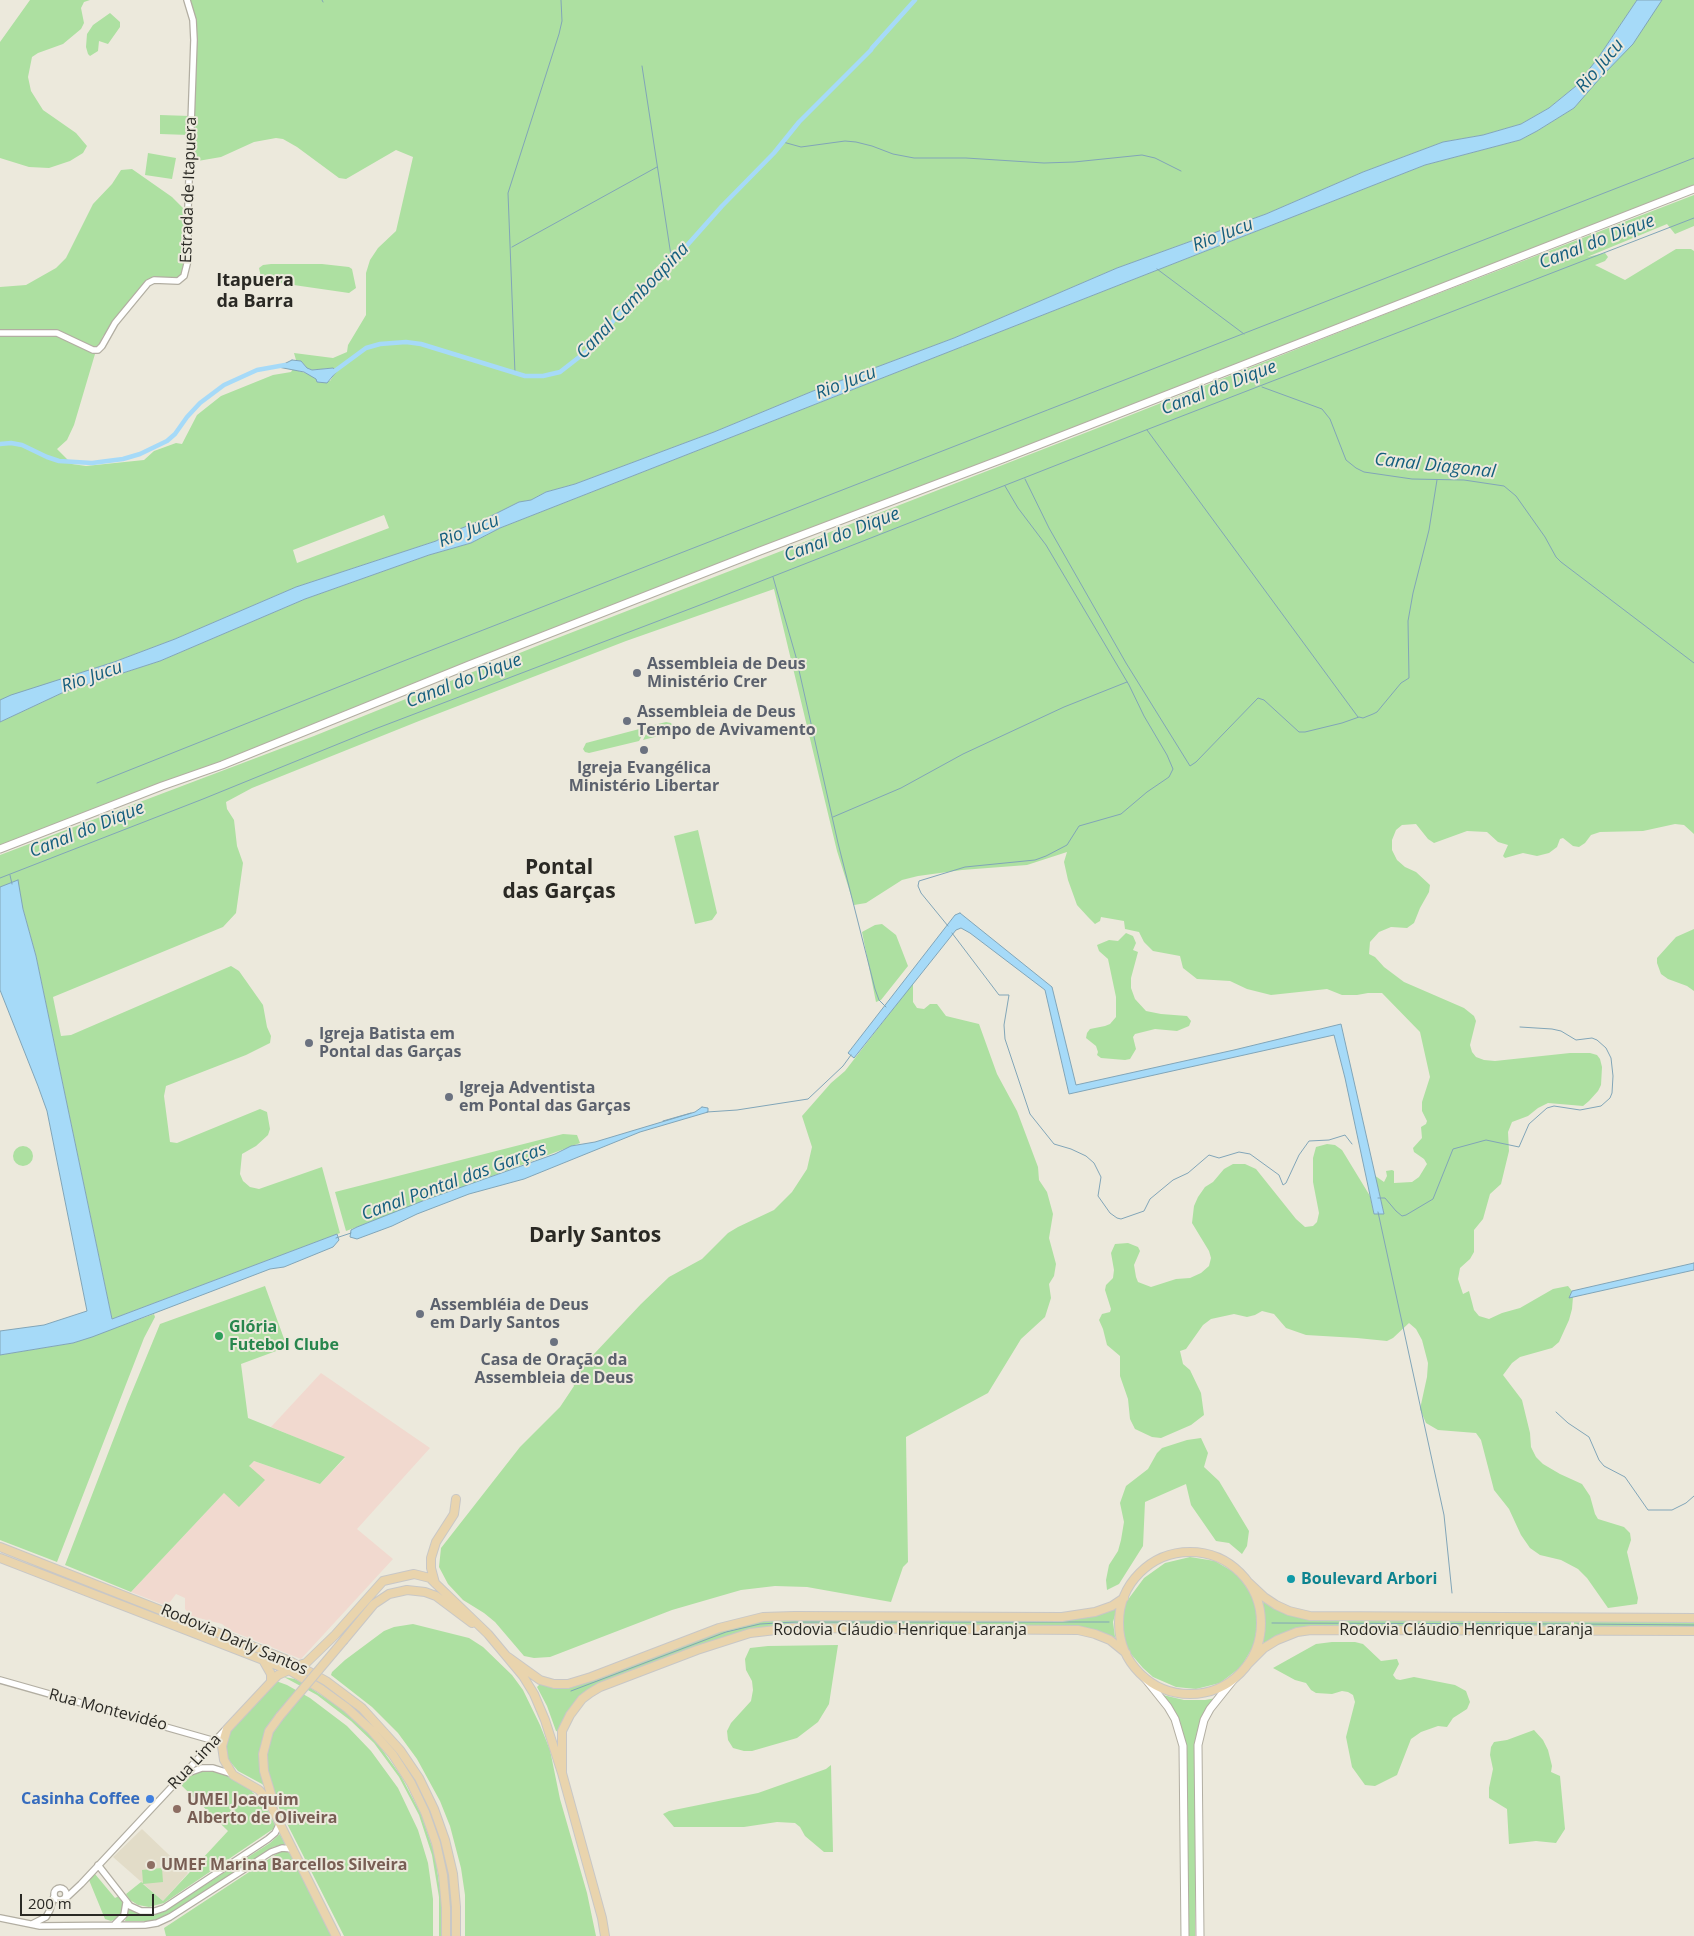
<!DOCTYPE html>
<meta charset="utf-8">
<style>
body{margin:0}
#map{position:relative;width:1694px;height:1936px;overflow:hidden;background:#ece9dc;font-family:"Open Sans",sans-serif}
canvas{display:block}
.scale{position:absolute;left:20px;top:1894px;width:134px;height:22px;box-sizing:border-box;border:2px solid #2a2924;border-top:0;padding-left:6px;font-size:15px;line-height:18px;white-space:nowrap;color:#2a2924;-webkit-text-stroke:4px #ece9dc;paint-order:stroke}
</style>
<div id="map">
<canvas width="1694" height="1936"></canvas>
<div class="scale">200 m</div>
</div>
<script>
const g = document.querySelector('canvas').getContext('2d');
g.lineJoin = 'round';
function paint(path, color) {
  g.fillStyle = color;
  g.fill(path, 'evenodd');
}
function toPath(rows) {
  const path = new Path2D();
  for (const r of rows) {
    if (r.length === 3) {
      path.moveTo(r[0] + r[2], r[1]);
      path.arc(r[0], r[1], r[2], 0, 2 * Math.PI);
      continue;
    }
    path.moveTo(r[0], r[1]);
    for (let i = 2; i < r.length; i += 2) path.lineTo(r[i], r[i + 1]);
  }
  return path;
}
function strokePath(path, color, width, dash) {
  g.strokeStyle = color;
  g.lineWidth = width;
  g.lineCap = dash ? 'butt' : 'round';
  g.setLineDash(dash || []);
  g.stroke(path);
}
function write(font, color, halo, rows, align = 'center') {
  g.font = font + ' "Open Sans",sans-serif';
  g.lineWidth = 4;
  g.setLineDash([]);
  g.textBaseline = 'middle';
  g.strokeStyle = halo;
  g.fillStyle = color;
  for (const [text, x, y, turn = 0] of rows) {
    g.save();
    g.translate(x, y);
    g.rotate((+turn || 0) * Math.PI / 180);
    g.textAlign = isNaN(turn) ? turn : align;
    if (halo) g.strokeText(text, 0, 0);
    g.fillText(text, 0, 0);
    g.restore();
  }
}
paint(toPath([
 [142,1829,188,1873,163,1901,113,1857]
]), '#e2dcc8');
paint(toPath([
 [321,1373,430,1448,357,1529,393,1559,301,1659,229,1630,222,1624,191,1616,185,1609,185,1598,176,1594,170,1602,164,1605,131,1592,254,1461,320,1484,345,1458,271,1427]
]), '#f1d9cf');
paint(toPath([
 [30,0,90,0,84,2,81,8,84,23,81,29,63,44,38,53,32,57,28,77,31,91,43,110,76,133,87,146,83,153,70,161,49,168,29,167,0,158,0,42],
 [186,0,1637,0,1598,58,1576,86,1549,108,1521,124,1483,135,1443,142,1363,172,1266,214,1117,268,954,338,813,391,714,432,575,484,546,492,531,500,519,502,487,518,455,531,436,541,296,587,175,639,114,662,0,700,0,287,26,285,56,268,66,258,93,204,112,184,121,170,132,169,172,197,183,208,187,213,186,263,184,272,178,280,155,279,103,336,95,354,74,425,67,440,57,449,72,464,86,466,144,460,154,451,176,443,182,444,197,415,221,396,273,375,291,372,293,369,330,381,337,370,333,368,312,370,307,368,301,361,296,360,294,353,333,358,347,352,348,345,366,315,366,273,370,260,378,248,396,231,413,157,396,150,346,179,339,178,297,147,283,139,276,138,254,142,221,157,192,162,192,143,196,139,192,138,191,20],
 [384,515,389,528,297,563,293,550],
 [1662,0,1694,0,1694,187,1385,306,312,729,0,847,0,722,64,692,160,661,305,599,429,555,471,543,500,528,1425,165,1520,140,1537,131,1574,108],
 [110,13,120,22,120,27,108,44,99,41,98,51,90,56,88,54,86,47,87,34,93,25],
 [160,115,190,116,189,135,160,134],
 [148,153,176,158,172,179,145,175],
 [1694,195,1694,226,1675,234,1667,224,1587,257,1605,253,1608,257,1605,261,1595,265,1625,280,1676,249,1691,249,1694,251,1694,834,1684,825,1675,824,1643,831,1600,832,1591,835,1585,843,1579,847,1573,846,1563,838,1560,839,1557,847,1549,853,1537,856,1523,853,1505,858,1503,856,1508,845,1498,842,1487,832,1467,831,1434,843,1428,839,1416,824,1402,825,1396,830,1392,840,1392,850,1397,860,1405,867,1416,872,1430,885,1429,892,1420,908,1414,923,1407,928,1391,927,1379,932,1370,942,1369,954,1375,957,1384,967,1404,982,1464,1008,1474,1016,1476,1021,1470,1045,1472,1052,1476,1057,1484,1060,1495,1061,1570,1053,1590,1053,1597,1055,1600,1059,1602,1067,1601,1085,1598,1091,1589,1101,1583,1106,1548,1103,1538,1108,1528,1116,1512,1122,1508,1132,1509,1151,1501,1184,1490,1194,1483,1219,1474,1230,1474,1252,1470,1259,1460,1268,1458,1279,1463,1294,1469,1291,1474,1310,1479,1316,1489,1319,1502,1313,1520,1308,1553,1289,1568,1286,1572,1291,1570,1297,1573,1297,1572,1309,1569,1320,1559,1342,1552,1348,1520,1357,1512,1363,1503,1375,1522,1400,1530,1433,1531,1447,1536,1457,1543,1464,1560,1474,1582,1484,1590,1496,1595,1514,1598,1519,1624,1527,1630,1533,1631,1540,1627,1552,1638,1598,1637,1604,1608,1608,1587,1578,1578,1569,1561,1560,1540,1555,1530,1548,1521,1535,1509,1509,1494,1490,1481,1440,1476,1433,1438,1430,1426,1423,1420,1409,1427,1377,1428,1363,1422,1340,1416,1329,1409,1323,1393,1338,1387,1341,1357,1338,1306,1335,1286,1328,1274,1314,1262,1311,1255,1315,1247,1317,1234,1314,1211,1319,1203,1325,1186,1349,1180,1351,1183,1364,1190,1370,1201,1393,1204,1415,1191,1425,1161,1438,1152,1437,1135,1429,1130,1419,1128,1399,1120,1376,1120,1356,1107,1345,1103,1329,1099,1320,1102,1314,1110,1312,1111,1309,1105,1290,1106,1285,1113,1278,1114,1270,1111,1253,1115,1244,1128,1243,1138,1247,1140,1251,1134,1265,1136,1277,1138,1282,1151,1287,1176,1279,1190,1278,1201,1273,1209,1266,1211,1258,1209,1251,1192,1223,1194,1206,1198,1197,1205,1187,1213,1182,1224,1169,1233,1164,1245,1164,1256,1169,1296,1219,1305,1227,1313,1226,1317,1222,1319,1213,1313,1182,1313,1158,1316,1147,1327,1144,1335,1145,1342,1150,1370,1196,1374,1214,1384,1214,1374,1175,1384,1182,1387,1176,1386,1171,1392,1170,1394,1171,1394,1183,1412,1182,1419,1177,1427,1164,1424,1159,1414,1152,1413,1148,1422,1138,1421,1127,1426,1124,1427,1121,1422,1111,1422,1102,1430,1077,1420,1032,1382,993,1368,993,1357,995,1342,995,1327,989,1271,995,1247,989,1230,981,1197,979,1183,968,1180,956,1153,951,1144,942,1139,932,1125,929,1124,921,1101,917,1100,921,1095,924,1088,917,1077,905,1068,880,1064,862,1067,852,1027,865,962,870,918,876,902,880,866,903,854,905,837,851,774,589,626,641,419,721,252,788,226,802,227,809,234,820,237,846,243,863,236,913,223,927,53,997,61,1036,71,1035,231,966,239,971,263,1005,267,1027,271,1036,270,1043,246,1055,166,1086,164,1096,170,1142,177,1143,260,1109,267,1112,270,1129,268,1135,256,1146,242,1154,240,1174,243,1181,250,1187,259,1189,322,1167,340,1233,112,1319,36,956,23,909,0,887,0,855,314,736,542,644,1108,424,1388,313],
 [271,264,322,264,349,267,352,269,356,288,349,293,266,281,261,277,259,268,263,265],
 [666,722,671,723,673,726,670,733,643,740,650,726],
 [647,727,639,741,589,753,585,752,583,749,586,743],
 [698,830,717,913,712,920,695,924,674,836],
 [882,924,896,935,908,966,881,1000,876,1002,862,932,875,925],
 [1694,929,1694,991,1687,986,1668,979,1661,974,1657,963,1657,958,1676,937],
 [1126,933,1133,936,1136,943,1133,950,1138,952,1131,978,1131,988,1135,999,1146,1011,1161,1014,1187,1016,1191,1021,1189,1026,1177,1031,1155,1029,1135,1034,1133,1037,1136,1049,1130,1059,1125,1060,1101,1058,1097,1055,1098,1052,1096,1046,1086,1038,1087,1033,1090,1029,1105,1026,1110,1024,1116,1017,1116,997,1108,959,1099,951,1097,945,1109,940,1118,941],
 [913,983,913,1002,917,1008,924,1009,930,1004,937,1004,946,1016,979,1024,997,1074,1017,1111,1038,1167,1039,1180,1047,1192,1053,1214,1049,1238,1056,1264,1054,1276,1049,1284,1051,1298,1045,1317,1021,1339,988,1393,906,1437,908,1562,903,1567,891,1602,807,1587,775,1586,741,1590,672,1610,550,1657,534,1658,524,1656,495,1622,484,1613,463,1600,448,1584,439,1567,441,1548,520,1447,560,1407,574,1386,572,1381,578,1371,641,1304,669,1277,702,1259,728,1233,738,1227,774,1210,792,1192,807,1169,812,1147,802,1116,831,1083,845,1071],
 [563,1134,577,1135,580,1143,346,1231,335,1192],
 [23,1156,10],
 [265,1286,287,1347,241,1364,248,1418,345,1457,320,1484,254,1461,249,1466,265,1480,239,1507,224,1493,131,1592,65,1565,127,1404,160,1324],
 [154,1314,155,1317,144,1338,57,1562,0,1540,0,1355,73,1343],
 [1201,1438,1208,1453,1204,1467,1219,1481,1249,1531,1247,1546,1242,1554,1229,1543,1216,1541,1191,1505,1186,1484,1145,1502,1143,1546,1119,1584,1107,1590,1106,1580,1109,1565,1118,1551,1121,1540,1124,1522,1120,1503,1126,1486,1148,1469,1157,1453,1162,1448,1187,1440],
 [1190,1557,1215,1561,1237,1574,1252,1595,1258,1620,1254,1645,1241,1667,1220,1683,1196,1689,1176,1687,1153,1677,1143,1668,1125,1647,1118,1628,1121,1609,1144,1578,1165,1563],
 [66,1577,292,1665,288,1668,66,1581],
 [1265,1602,1285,1613,1311,1619,1571,1620,1571,1628,1317,1627,1265,1643,1263,1642,1265,1623,1262,1604],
 [1114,1607,1117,1608,1113,1622,1115,1637,1113,1639,1105,1634,792,1626,770,1627,740,1632,592,1689,559,1732,556,1731,547,1706,537,1687,540,1684,564,1688,580,1684,714,1632,748,1622,780,1618,1070,1620,1094,1616],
 [1574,1620,1694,1621,1694,1628,1574,1628],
 [413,1624,469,1638,483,1647,512,1675,523,1690,540,1725,550,1750,560,1799,587,1893,596,1936,465,1936,465,1895,461,1868,450,1826,440,1801,417,1759,398,1733,372,1707,331,1675,332,1672,345,1660,384,1631,394,1627],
 [1332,1642,1355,1642,1363,1644,1381,1661,1397,1659,1399,1664,1393,1675,1396,1679,1400,1680,1414,1677,1455,1685,1466,1691,1470,1702,1467,1709,1453,1718,1447,1727,1438,1726,1421,1732,1411,1739,1397,1775,1375,1786,1365,1785,1352,1767,1346,1737,1355,1702,1353,1695,1348,1692,1342,1691,1332,1694,1316,1693,1311,1690,1306,1683,1295,1680,1273,1668,1316,1644],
 [838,1645,829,1704,818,1722,797,1738,752,1751,744,1751,733,1748,728,1740,727,1731,731,1723,751,1701,753,1690,752,1681,746,1670,745,1659,750,1648,768,1646],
 [284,1677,295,1679,309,1687,345,1711,376,1741,401,1776,421,1814,435,1855,441,1897,442,1936,439,1936,439,1897,432,1855,419,1815,399,1777,374,1743,351,1721,317,1695],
 [276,1681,287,1685,310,1698,347,1726,371,1751,398,1788,418,1830,428,1863,433,1899,433,1936,344,1936,272,1794,262,1784,238,1771,226,1757,225,1749,226,1740,230,1732],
 [321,1681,343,1696,377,1726,411,1770,432,1810,446,1852,453,1896,453,1936,449,1936,449,1897,446,1875,408,1772],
 [1163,1695,1184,1700,1205,1700,1216,1698,1201,1723,1195,1743,1195,1936,1187,1936,1186,1744,1178,1717],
 [1534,1730,1543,1740,1548,1750,1552,1766,1551,1772,1560,1776,1565,1829,1556,1843,1536,1841,1509,1844,1507,1809,1489,1798,1489,1788,1493,1769,1490,1755,1491,1747,1494,1742,1507,1740],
 [831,1765,833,1852,824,1852,805,1836,800,1827,795,1823,777,1822,744,1827,674,1827,663,1814,669,1811,758,1793,826,1769],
 [207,1770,220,1772,254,1788,252,1792,263,1801,275,1825,273,1829,164,1903,149,1907,138,1905,130,1900,126,1894,141,1882,143,1883,142,1870,162,1868,163,1882,143,1884,163,1901,228,1831,180,1784,190,1775],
 [280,1834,285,1844,273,1847,168,1915,151,1921,125,1921,129,1909,146,1915,163,1912,270,1843],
 [285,1851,291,1854,332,1936,166,1936,164,1928,278,1853],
 [95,1874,115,1898,119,1896,122,1900,123,1904,122,1913,116,1919,111,1921,105,1919,89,1880]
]), '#ade0a1');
const water = toPath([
 [1637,0,1662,0,1633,44,1601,77,1574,108,1537,131,1520,140,1425,165,500,528,471,543,429,555,305,599,160,661,64,692,0,722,0,700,11,695,114,662,175,639,296,587,436,541,457,530,487,518,519,502,531,500,546,492,575,484,714,432,813,391,954,338,1117,268,1266,214,1363,172,1443,142,1483,135,1521,124,1549,108,1576,86,1598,58,1637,0],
 [292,360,301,361,307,368,312,370,333,368,337,371,327,383,317,382,316,379,304,372,278,367,292,360],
 [18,880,23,909,36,956,112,1319,337,1234,339,1240,333,1247,284,1267,270,1269,92,1337,73,1343,0,1355,0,1331,44,1325,87,1311,47,1111,38,1086,0,990,0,887,18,880],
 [960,913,1052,987,1076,1085,1234,1050,1341,1024,1384,1214,1374,1214,1345,1078,1334,1035,1069,1094,1045,990,970,933,961,928,956,930,854,1058,848,1053,955,915,960,913],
 [702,1107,708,1108,708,1112,640,1132,524,1179,469,1194,417,1214,392,1226,357,1239,350,1237,351,1230,357,1227,425,1200,555,1154,571,1146,595,1142,695,1112,702,1107],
 [1694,1263,1694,1270,1569,1298,1572,1291,1694,1263]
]);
paint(water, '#a6daf8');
strokePath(water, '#81a5b8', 1);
strokePath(toPath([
 [322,0,323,2],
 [642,66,672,262],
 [783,142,801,147,845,141,856,142,872,146,893,154,914,158,966,158,1044,163,1074,162,1142,155,1155,158,1181,171],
 [512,247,657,167],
 [1157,269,1244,334],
 [515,373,508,193,559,34,562,21,561,0],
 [1262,387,1322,409,1330,419,1346,460,1356,468,1364,472,1412,479,1464,480,1504,486,1516,496,1545,537,1556,557,1561,562,1694,663],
 [1147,430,1358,717],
 [1025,479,1049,528,1126,663,1190,766,1196,762,1258,698,1264,700,1299,732,1305,732,1342,723,1359,717,1363,718,1373,714,1377,712,1401,683,1409,678,1408,621,1413,593,1429,530,1437,480],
 [773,577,796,657,838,843,875,989,879,1000,886,1007],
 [97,783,401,662,1694,158],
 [833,817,901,788,963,754,1064,707,1127,682],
 [10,875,12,884],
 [0,878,203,799,375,729,700,605,1146,430,1694,218],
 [948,926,921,893,918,886,919,881,965,867,1035,860,1046,856,1067,845,1079,826,1121,814,1147,792,1169,777,1173,769,1167,755,1144,716,1129,685,1046,545,1018,508,1005,486],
 [952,933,999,995,1009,995,1004,1025,1005,1039,1030,1114,1054,1144,1071,1149,1086,1156,1094,1163,1101,1177,1098,1196,1110,1213,1117,1218,1121,1219,1144,1211,1150,1199,1173,1180,1188,1173,1209,1155,1219,1158,1239,1152,1250,1154,1279,1175,1283,1185,1286,1183,1299,1155,1309,1141,1329,1140,1345,1135,1352,1144],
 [707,1112,737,1110,808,1099,843,1066,851,1055],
 [663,1121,691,1113],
 [1378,1198,1385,1198,1396,1211,1402,1216,1406,1215,1433,1199,1453,1149,1486,1140,1519,1147,1529,1124,1547,1108,1554,1106,1580,1110,1601,1106,1610,1098,1612,1093,1613,1076,1611,1058,1606,1048,1597,1040,1592,1038,1576,1040,1561,1031,1552,1029,1520,1027],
 [1378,1212,1444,1515,1452,1593],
 [336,1238,351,1233],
 [1556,1412,1568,1423,1589,1437,1599,1460,1604,1466,1625,1477,1648,1510,1672,1510,1686,1503,1694,1496],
 [1272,1623,1569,1624],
 [1577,1624,1694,1625],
 [571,1691,726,1632,760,1624,795,1622,1109,1622]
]), '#81a5b8', 1);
strokePath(toPath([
 [332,373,366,348,380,344,406,342,421,344,525,376,543,376,560,372,596,344,617,316,666,269,722,206,774,153,799,122,871,50,872,48,915,0],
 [0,444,11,443,22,445,47,457,59,461,92,463,123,459,140,454,167,441,175,434,187,417,200,403,224,385,257,370,285,365]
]), '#a6daf8', 4.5);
const tertiary = toPath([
 [0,333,57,333,93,350,98,350,102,346,115,323,148,283,154,280,178,281,184,276,188,260,188,208,194,40,193,20,187,0],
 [0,1680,215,1741],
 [188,1773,202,1768,213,1768,232,1774],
 [98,1865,130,1906,141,1911,155,1911,164,1908,268,1839,275,1833,280,1823],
 [60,1894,6],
 [65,1899,81,1884,225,1730],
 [0,1918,40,1926,145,1925,157,1923,170,1917,271,1852,282,1848,293,1849],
 [32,1924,46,1917,50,1910,54,1896],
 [115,1924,124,1915,126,1903]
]);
const secondary = toPath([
 [0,849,162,786,222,765,469,665,760,551,1005,458,1694,189],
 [1144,1677,1168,1707,1175,1719,1183,1746,1185,1936],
 [1200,1936,1198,1745,1204,1720,1210,1709,1234,1679]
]);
const primary = toPath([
 [0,1547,290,1661,326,1681,362,1708,400,1750,419,1778,434,1809,445,1840,453,1874,456,1907,456,1936],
 [1190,1623,71],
 [0,1558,289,1670,321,1689,347,1708,371,1730,393,1755,411,1783,425,1812,436,1843,443,1875,446,1908,446,1936],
 [1248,1582,1264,1597,1276,1605,1289,1611,1310,1616,1694,1618],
 [435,1583,431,1568,431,1558,436,1542,454,1514,456,1499],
 [344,1640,374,1604,389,1594,407,1590,425,1592,436,1596,472,1623],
 [508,1657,540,1680,554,1684,568,1684,591,1677,719,1628,763,1617,794,1616,1062,1617,1095,1612,1112,1606,1124,1598],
 [263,1660,271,1674,271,1682,227,1729,222,1746,224,1760,233,1775,259,1790,269,1802,336,1936],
 [1248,1664,1264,1648,1277,1640,1297,1632,1311,1630,1694,1631],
 [299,1665,306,1663,335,1635,383,1581,414,1574,430,1578,435,1583,488,1634,523,1676,534,1694,545,1720,562,1773,602,1918,605,1936],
 [271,1682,278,1675,289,1670],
 [562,1773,562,1731,570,1715,582,1699,590,1693,600,1687,697,1650,750,1633,793,1628,1078,1630,1095,1634,1110,1640,1126,1653],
 [274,1804,264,1771,263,1754,269,1731,280,1716]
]);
strokePath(tertiary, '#b2aea2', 8);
strokePath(secondary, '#b2aea2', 9);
strokePath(primary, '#c8c7c6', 10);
strokePath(tertiary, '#fff', 5.5);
strokePath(secondary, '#fff', 7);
strokePath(primary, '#e9d4ad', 8);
const primaryBridge = toPath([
 [280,1716,344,1640]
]);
strokePath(primaryBridge, '#c8c7c6', 10, []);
strokePath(primaryBridge, '#e9d4ad', 8);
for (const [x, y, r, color] of [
 [637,673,5,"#6b7280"],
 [627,721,5,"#6b7280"],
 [644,750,5,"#6b7280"],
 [309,1043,5,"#6b7280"],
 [449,1097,5,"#6b7280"],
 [420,1314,5,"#6b7280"],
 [219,1336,5,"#2e9e5b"],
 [554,1342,5,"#6b7280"],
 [1291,1579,5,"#0f9aa8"],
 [150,1799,5,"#3f7fe0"],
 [177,1809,5,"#8d6e63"],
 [151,1865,5,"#8d6e63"]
]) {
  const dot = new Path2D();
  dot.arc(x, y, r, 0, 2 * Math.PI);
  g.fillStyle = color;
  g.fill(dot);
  strokePath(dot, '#ece9dc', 2);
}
write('16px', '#2a2924', '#ece9dc', [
 ["Estrada de Itapuera",189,190,-88],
 ["Rodovia Cláudio Henrique Laranja",900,1630],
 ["Rodovia Cláudio Henrique Laranja",1466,1630],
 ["Rodovia Darly Santos",234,1640,23],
 ["Rua Montevidéo",108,1710,15],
 ["Rua Lima",195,1762,-47]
]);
write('bold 16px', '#5b616d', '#ece9dc', [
 ["Assembleia de Deus",647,664],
 ["Ministério Crer",647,682],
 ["Assembleia de Deus",637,712],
 ["Tempo de Avivamento",637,730],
 ["Igreja Evangélica",644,768,"center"],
 ["Ministério Libertar",644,786,"center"],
 ["Igreja Batista em",319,1034],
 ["Pontal das Garças",319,1052],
 ["Igreja Adventista",459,1088],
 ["em Pontal das Garças",459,1106],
 ["Assembléia de Deus",430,1305],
 ["em Darly Santos",430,1323],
 ["Casa de Oração da",554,1360,"center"],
 ["Assembleia de Deus",554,1378,"center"]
], 'left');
write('bold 16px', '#27864d', '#ece9dc', [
 ["Glória",229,1327],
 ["Futebol Clube",229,1345]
], 'left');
write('bold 16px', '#0d838f', '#ece9dc', [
 ["Boulevard Arbori",1301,1579]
], 'left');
write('bold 16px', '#366cbe', '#ece9dc', [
 ["Casinha Coffee",140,1799]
], 'right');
write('bold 16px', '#785e54', '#ece9dc', [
 ["UMEI Joaquim",187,1800],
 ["Alberto de Oliveira",187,1818],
 ["UMEF Marina Barcellos Silveira",161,1865]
], 'left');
write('italic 18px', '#145e7e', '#ece9dc', [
 ["Rio Jucu",1600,66,-50],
 ["Rio Jucu",1223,235,-21],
 ["Canal do Dique",1597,242,-21],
 ["Canal Camboapina",633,301,-46],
 ["Rio Jucu",846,383,-21],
 ["Canal do Dique",1219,388,-21],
 ["Canal Diagonal",1435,466,6],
 ["Rio Jucu",469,531,-21],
 ["Canal do Dique",842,535,-21],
 ["Rio Jucu",92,677,-19],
 ["Canal do Dique",464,681,-21],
 ["Canal do Dique",87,830,-22],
 ["Canal Pontal das Garças",454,1182,-20]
]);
write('bold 18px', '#2a2924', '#ece9dc', [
 ["Itapuera",255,281],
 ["da Barra",255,302]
]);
write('bold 21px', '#2a2924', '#ece9dc', [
 ["Pontal",559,868],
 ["das Garças",559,892],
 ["Darly Santos",595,1236]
]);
</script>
